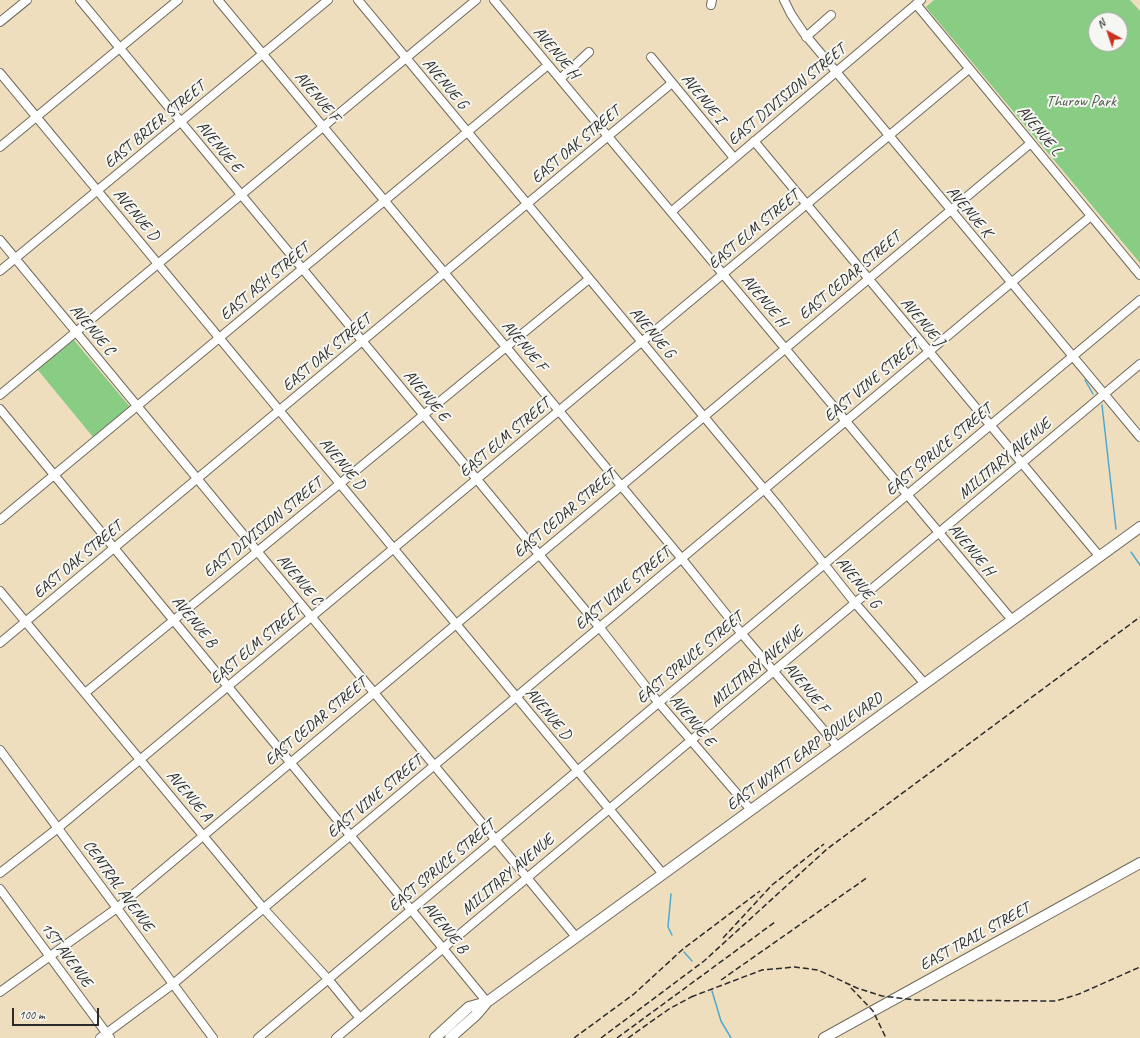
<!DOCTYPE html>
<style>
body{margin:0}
#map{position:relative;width:1140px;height:1038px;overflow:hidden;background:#eedebe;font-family:Caveat,sans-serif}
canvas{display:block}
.north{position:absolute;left:1088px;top:12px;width:40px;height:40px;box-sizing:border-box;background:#f6f6f2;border:1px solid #a5a5a2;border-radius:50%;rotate:320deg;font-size:11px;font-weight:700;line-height:16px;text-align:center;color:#2b2b2b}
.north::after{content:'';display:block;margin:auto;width:14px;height:18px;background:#c8321e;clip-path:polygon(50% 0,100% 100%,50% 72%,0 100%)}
.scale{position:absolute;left:12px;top:1008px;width:87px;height:18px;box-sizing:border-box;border:2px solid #2b2b2b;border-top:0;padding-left:5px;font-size:12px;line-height:14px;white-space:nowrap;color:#2b2b2b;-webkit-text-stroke:3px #f6f6f2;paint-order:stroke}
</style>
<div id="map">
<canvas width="1140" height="1038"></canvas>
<div class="north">N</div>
<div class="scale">100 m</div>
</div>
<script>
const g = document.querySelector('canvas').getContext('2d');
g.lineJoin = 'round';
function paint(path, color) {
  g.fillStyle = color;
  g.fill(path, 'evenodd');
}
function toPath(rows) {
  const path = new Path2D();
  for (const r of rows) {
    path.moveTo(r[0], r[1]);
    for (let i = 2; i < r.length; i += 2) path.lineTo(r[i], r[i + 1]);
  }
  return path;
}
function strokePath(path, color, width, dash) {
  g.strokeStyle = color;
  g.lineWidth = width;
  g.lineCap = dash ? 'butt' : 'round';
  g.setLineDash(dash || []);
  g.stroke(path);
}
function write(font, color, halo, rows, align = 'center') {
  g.font = font + ' Caveat,sans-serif';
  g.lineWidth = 4;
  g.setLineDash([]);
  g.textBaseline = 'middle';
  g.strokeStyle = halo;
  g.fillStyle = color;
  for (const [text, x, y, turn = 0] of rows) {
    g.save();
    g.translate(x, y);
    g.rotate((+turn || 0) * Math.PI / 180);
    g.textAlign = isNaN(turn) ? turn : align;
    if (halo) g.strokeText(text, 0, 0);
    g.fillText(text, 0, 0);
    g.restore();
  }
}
paint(toPath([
 [934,0,1130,0,1140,11,1140,263,926,7],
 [1096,20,1120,20,1120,44,1096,44],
 [73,339,130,407,93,437,37,369]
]), '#89cc84');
strokePath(toPath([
 [1085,380,1093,394],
 [1102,405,1116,529],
 [1131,552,1140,565],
 [671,894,668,927,672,935],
 [684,952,692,961],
 [712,991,721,1021,731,1038]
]), '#51a8ce', 1.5);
const minor = toPath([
 [80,0,600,628,658,702,751,810],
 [218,0,682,559,742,634,838,747],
 [358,0,779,507,855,603,925,684],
 [494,0,1012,620],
 [784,0,791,14,803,32,1140,437],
 [916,4,1140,275],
 [711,5,712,0],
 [0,22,27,0],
 [806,37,831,15],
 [651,57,734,158],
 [0,73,663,874],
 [560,79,589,52],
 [754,141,1100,557],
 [0,147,178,0],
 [671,212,921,0],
 [0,240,576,937],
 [0,271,328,0],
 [0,395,476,0],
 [0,409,487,1002],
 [0,520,548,65],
 [0,591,264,909,328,979,359,1017],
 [0,643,672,83],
 [85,693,589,279],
 [0,750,213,1038],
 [0,873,58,828,969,69],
 [0,889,110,1038],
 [0,992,117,908,1031,143],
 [100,1038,173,984,1091,216],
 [258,1038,1140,300],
 [336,1038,1140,364]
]);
const major = toPath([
 [435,1038,469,1007,487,1002],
 [450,1038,476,1015,487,1002,1140,527],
 [824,1038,1140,863]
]);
strokePath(minor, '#6f6a5e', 10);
strokePath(major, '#6f6a5e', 12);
strokePath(minor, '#fff', 8);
strokePath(major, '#fff', 10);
strokePath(toPath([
 [723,938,772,885,824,844],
 [721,980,868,877],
 [851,988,873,1011,886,1038],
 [691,997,762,970,795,967,818,970,857,988,882,996,916,1000,1056,1001,1079,994,1140,967],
 [574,1038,634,994,683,949,760,891],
 [601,1038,704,961,827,849,1140,617],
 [617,1038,775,922],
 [628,1038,669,1009,695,995]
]), '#2b2b2b', 1.5, [6, 3]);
write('16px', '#2b2b2b', '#f6f6f2', [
 ["AVENUE H",556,53,50],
 ["AVENUE G",445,84,50],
 ["EAST DIVISION STREET",787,95,-40],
 ["AVENUE F",317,97,50],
 ["AVENUE I",703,99,51],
 ["EAST BRIER STREET",155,125,-40],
 ["AVENUE L",1039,131,50],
 ["EAST OAK STREET",576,145,-40],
 ["AVENUE E",219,147,50],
 ["AVENUE K",969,212,50],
 ["AVENUE D",136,215,50],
 ["EAST ELM STREET",754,230,-40],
 ["EAST CEDAR STREET",850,276,-40],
 ["EAST ASH STREET",265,282,-40],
 ["AVENUE H",764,301,50],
 ["AVENUE J",922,322,50],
 ["AVENUE C",92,330,50],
 ["AVENUE G",652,333,50],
 ["AVENUE F",524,346,50],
 ["EAST OAK STREET",327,353,-40],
 ["EAST VINE STREET",872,381,-40],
 ["AVENUE E",426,396,50],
 ["EAST ELM STREET",505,438,-40],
 ["EAST SPRUCE STREET",939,450,-40],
 ["MILITARY AVENUE",1005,459,-40],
 ["AVENUE D",342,464,50],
 ["EAST CEDAR STREET",565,514,-40],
 ["EAST DIVISION STREET",263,528,-39],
 ["AVENUE H",971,550,50],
 ["EAST OAK STREET",78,560,-40],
 ["AVENUE C",299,580,50],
 ["AVENUE G",858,583,51],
 ["EAST VINE STREET",623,589,-40],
 ["AVENUE B",194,622,51],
 ["EAST ELM STREET",256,645,-40],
 ["EAST SPRUCE STREET",690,658,-40],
 ["MILITARY AVENUE",757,667,-40],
 ["AVENUE F",806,688,50],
 ["AVENUE D",548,714,50],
 ["AVENUE E",692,721,50],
 ["EAST CEDAR STREET",316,722,-40],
 ["EAST WYATT EARP BOULEVARD",805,752,-36],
 ["AVENUE A",189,796,50],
 ["EAST VINE STREET",375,797,-40],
 ["EAST SPRUCE STREET",442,866,-40],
 ["MILITARY AVENUE",508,875,-40],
 ["CENTRAL AVENUE",118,886,54],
 ["AVENUE B",445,928,51],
 ["EAST TRAIL STREET",975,937,-29],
 ["1ST AVENUE",66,955,54]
]);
write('16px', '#475b46', '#f6f6f2', [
 ["Thurow Park",1081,102]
]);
</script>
